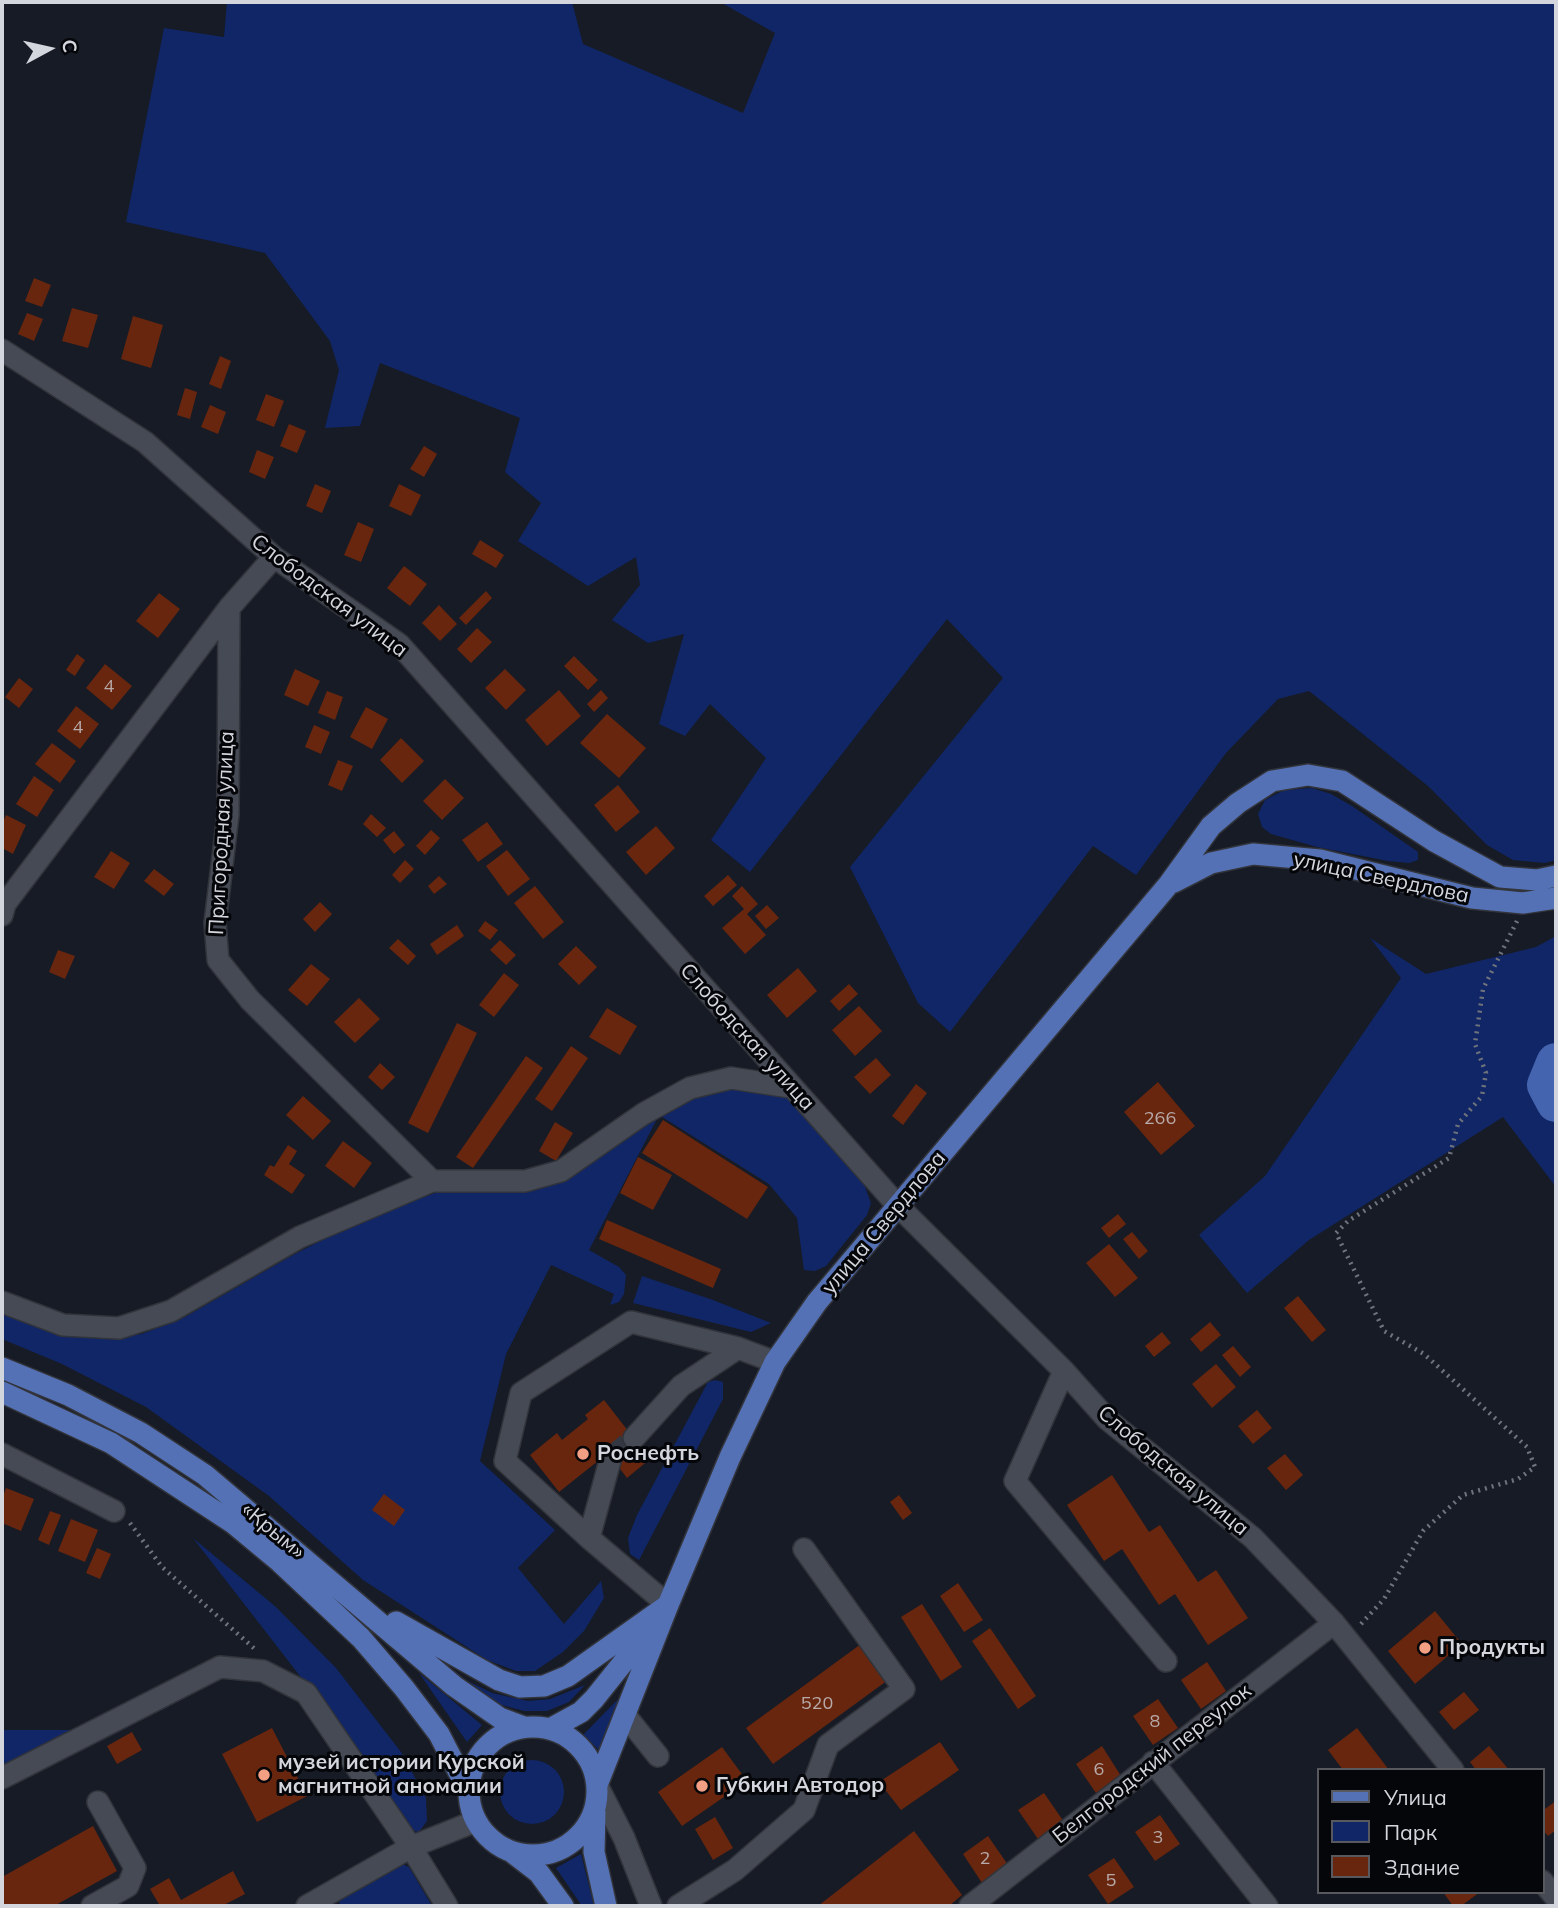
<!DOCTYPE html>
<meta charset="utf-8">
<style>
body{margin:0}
#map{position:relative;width:1558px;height:1908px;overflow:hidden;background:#171b25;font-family:Mulish,sans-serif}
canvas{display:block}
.frame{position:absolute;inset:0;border:4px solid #d3d6dd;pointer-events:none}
.legend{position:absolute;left:1317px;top:1768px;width:228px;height:126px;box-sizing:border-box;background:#05060a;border:2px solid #57595e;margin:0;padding:9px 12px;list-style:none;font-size:21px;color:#d3d6dd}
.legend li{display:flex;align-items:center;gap:14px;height:35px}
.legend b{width:35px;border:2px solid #57595e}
.north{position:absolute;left:14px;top:14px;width:70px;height:70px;-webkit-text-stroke:5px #05060a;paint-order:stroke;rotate:82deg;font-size:19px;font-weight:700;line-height:28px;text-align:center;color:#d3d6dd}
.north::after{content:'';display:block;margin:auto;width:24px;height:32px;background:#d3d6dd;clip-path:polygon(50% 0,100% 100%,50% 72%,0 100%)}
</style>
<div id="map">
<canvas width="1558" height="1908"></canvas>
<div class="frame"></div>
<ul class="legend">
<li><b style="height:9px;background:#5571b5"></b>Улица</li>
<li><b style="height:19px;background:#112666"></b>Парк</li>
<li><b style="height:19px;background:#68260e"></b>Здание</li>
</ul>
<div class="north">С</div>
</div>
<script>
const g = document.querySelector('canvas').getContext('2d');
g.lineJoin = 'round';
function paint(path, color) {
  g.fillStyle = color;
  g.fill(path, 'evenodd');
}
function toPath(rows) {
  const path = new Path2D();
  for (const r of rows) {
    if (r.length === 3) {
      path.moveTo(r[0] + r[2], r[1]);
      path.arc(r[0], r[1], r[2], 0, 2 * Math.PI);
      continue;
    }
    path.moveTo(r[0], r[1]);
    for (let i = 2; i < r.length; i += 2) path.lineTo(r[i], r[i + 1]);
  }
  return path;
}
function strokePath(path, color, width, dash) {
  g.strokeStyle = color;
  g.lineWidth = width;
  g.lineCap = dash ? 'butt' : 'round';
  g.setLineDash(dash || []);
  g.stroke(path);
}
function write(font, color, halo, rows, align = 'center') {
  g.font = font + ' Mulish,sans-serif';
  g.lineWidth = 6;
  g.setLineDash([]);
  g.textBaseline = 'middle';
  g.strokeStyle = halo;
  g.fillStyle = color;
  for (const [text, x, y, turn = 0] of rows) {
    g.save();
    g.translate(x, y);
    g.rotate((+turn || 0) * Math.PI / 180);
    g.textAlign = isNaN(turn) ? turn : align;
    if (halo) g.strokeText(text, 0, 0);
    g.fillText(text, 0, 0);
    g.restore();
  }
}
paint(toPath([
 [227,2,572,2,583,44,743,113,775,33,720,2,1556,2,1556,860,1545,863,1513,860,1487,845,1428,786,1309,691,1278,699,1226,753,1136,875,1093,846,950,1032,918,1003,850,867,1003,678,947,619,750,872,711,840,766,758,710,704,685,736,659,724,684,634,648,643,612,620,640,585,636,557,588,586,518,541,541,503,505,472,520,418,380,363,360,426,325,428,339,370,330,341,265,253,126,222,164,28,224,37],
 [1312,788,1331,794,1352,806,1418,852,1418,860,1409,863,1388,861,1317,847,1271,834,1262,827,1258,814,1265,800,1284,790],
 [1556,936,1556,1038,1536,1086,1556,1108,1556,1187,1503,1117,1309,1240,1247,1293,1199,1235,1265,1176,1401,978,1370,938,1426,974,1536,947],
 [738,1088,792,1099,864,1184,871,1203,867,1215,826,1266,815,1271,804,1270,797,1218,769,1184,659,1115,589,1250,619,1267,626,1275,624,1294,619,1302,610,1305,614,1294,551,1265,506,1354,480,1461,555,1530,518,1568,564,1624,601,1581,604,1598,584,1631,563,1652,535,1671,516,1671,487,1660,363,1580,269,1496,146,1407,62,1364,2,1339,2,1312,69,1336,105,1339,142,1334,185,1317,293,1255,369,1216,438,1192,537,1190,575,1173,649,1118,697,1096],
 [642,1276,713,1300,771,1323,751,1332,633,1303],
 [715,1380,723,1382,723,1399,639,1560,630,1554,628,1538,637,1515,708,1382],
 [193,1538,276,1607,336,1668,401,1752,426,1798,427,1821,419,1832,406,1829,369,1765],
 [419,1673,482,1725,467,1742],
 [466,1680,492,1693,528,1701,550,1699,585,1685,569,1702,547,1711,524,1711,498,1704],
 [626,1691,599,1750,583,1735],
 [2,1730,93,1730,2,1783],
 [532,1792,32],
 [581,1854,594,1906,582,1906,556,1868],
 [397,1862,409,1867,432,1906,341,1906,336,1896]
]), '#112666');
strokePath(toPath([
 [1556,1063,1547,1085,1556,1102]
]), '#4564b0', 40);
paint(toPath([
 [34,278,51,285,42,307,25,301],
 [72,308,98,315,88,348,62,341],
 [27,313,43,319,34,341,18,334],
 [133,316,163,325,151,368,121,359],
 [220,356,231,361,221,389,209,384],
 [185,388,197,392,190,419,177,415],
 [266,394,284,401,274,427,256,420],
 [210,405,226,412,218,434,201,427],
 [289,424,306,431,297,453,280,446],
 [424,446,437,454,424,477,410,469],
 [257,450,274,457,265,479,249,472],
 [315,484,331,491,322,513,306,506],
 [399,484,421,495,411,516,389,506],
 [358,522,374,529,361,562,344,555],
 [480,540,504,555,496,568,472,554],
 [404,566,427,584,410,606,387,588],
 [486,591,492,598,466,625,459,618],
 [159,593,180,609,158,638,136,621],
 [439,605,457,624,440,641,422,623],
 [477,628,492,642,471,663,457,649],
 [77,654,85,660,75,676,66,670],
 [574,656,598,680,588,690,564,666],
 [105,664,132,686,112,710,86,688],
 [295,669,320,681,308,706,284,695],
 [505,669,526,690,506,710,485,688],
 [19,678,33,689,19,708,5,697],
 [559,690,581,716,547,746,525,720],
 [601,690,608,698,594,712,587,704],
 [327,691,343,697,335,720,318,713],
 [76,706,99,724,80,749,57,731],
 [366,707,388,719,372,749,350,737],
 [607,714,646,748,619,778,580,743],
 [314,725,330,732,321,754,305,747],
 [401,738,424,761,402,783,380,760],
 [52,743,76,761,60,783,35,764],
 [338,760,353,766,342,791,328,785],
 [34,776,54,790,37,817,16,804],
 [445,779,464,798,442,820,423,801],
 [618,785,640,812,616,832,594,805],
 [371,814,386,828,377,837,363,824],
 [6,815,26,825,13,854,2,848,2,824],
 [487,822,503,844,478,862,462,840],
 [656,826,675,848,646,875,626,852],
 [431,830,440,838,425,855,416,846],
 [394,831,405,845,394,854,383,840],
 [507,850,530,879,508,896,486,866],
 [111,851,130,863,114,889,94,877],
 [405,860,414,869,400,883,392,875],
 [154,869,174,884,164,896,144,881],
 [728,875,737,885,713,906,704,896],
 [439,876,447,884,434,894,428,886],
 [535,886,564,922,543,939,514,903],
 [742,886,758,904,747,914,766,935,745,954,722,928,744,909,732,896],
 [320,902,332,914,315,932,303,919],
 [767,905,779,918,766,929,755,916],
 [485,921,498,930,490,940,478,931],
 [457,925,464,936,437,955,430,944],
 [398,939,416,956,408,965,389,948],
 [500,940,516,955,506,965,490,950],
 [576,946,597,967,579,985,558,964],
 [58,950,75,956,65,979,49,972],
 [311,964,330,979,307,1006,288,990],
 [798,968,817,991,787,1018,767,995],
 [504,973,519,985,494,1017,479,1005],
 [849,984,858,994,839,1011,830,1001],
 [359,998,380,1019,355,1043,334,1022],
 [859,1006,882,1031,855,1056,832,1030],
 [607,1008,637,1026,620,1055,589,1037],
 [457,1023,477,1033,428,1133,408,1123],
 [571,1046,588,1058,552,1111,535,1099],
 [526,1056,543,1068,473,1168,456,1157],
 [876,1058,891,1075,870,1094,854,1077],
 [380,1063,395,1077,382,1090,368,1077],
 [1158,1082,1195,1126,1161,1155,1124,1112],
 [916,1084,927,1093,903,1125,892,1116],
 [303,1096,331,1121,313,1140,286,1115],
 [663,1120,768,1187,747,1219,642,1153],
 [555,1122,573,1133,556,1161,539,1151],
 [343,1141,372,1163,354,1188,325,1166],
 [288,1145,297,1151,289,1164,305,1175,292,1194,264,1175,270,1165,274,1167],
 [638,1157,672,1175,653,1210,620,1193],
 [1118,1214,1126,1224,1109,1238,1101,1228],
 [607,1220,721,1269,713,1288,599,1239],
 [1132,1232,1148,1251,1139,1259,1123,1239],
 [1109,1244,1138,1278,1115,1297,1086,1263],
 [1298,1296,1326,1330,1312,1342,1284,1308],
 [1210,1322,1221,1335,1201,1352,1190,1339],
 [1162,1332,1171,1343,1154,1357,1145,1346],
 [1233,1346,1251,1367,1240,1377,1222,1355],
 [1216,1364,1236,1387,1212,1408,1192,1384],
 [604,1400,650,1459,627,1478,608,1453,559,1492,530,1455,557,1433,562,1440,588,1419,585,1415],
 [1257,1410,1272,1428,1253,1444,1238,1426],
 [1285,1454,1303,1475,1286,1490,1267,1468],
 [1112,1475,1149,1532,1160,1525,1198,1582,1216,1570,1248,1618,1208,1645,1175,1594,1159,1605,1122,1549,1104,1561,1067,1505],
 [6,1488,34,1499,21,1531,2,1523,2,1499],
 [384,1494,405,1510,394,1526,372,1510],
 [899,1495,912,1513,903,1520,890,1502],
 [50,1511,61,1515,49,1545,38,1540],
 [71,1519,98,1530,85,1562,58,1551],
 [97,1548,111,1554,100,1579,86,1573],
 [958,1583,983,1620,964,1632,940,1596],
 [922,1604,962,1667,941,1681,901,1617],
 [1435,1611,1462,1644,1415,1684,1388,1651],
 [990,1628,1036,1696,1018,1709,972,1641],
 [861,1644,888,1680,773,1764,746,1728],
 [1207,1662,1226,1691,1201,1709,1181,1680],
 [1464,1692,1479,1710,1454,1730,1439,1712],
 [1158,1699,1178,1728,1153,1745,1133,1716],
 [272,1728,307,1796,257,1822,222,1754],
 [1357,1728,1389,1770,1343,1770,1328,1750],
 [132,1732,142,1750,117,1764,107,1746],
 [940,1742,959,1770,901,1810,879,1782],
 [1102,1746,1121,1776,1096,1793,1076,1764],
 [1489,1746,1509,1770,1476,1770,1470,1762],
 [722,1747,747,1781,682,1826,658,1792],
 [1044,1793,1064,1822,1038,1839,1018,1810],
 [1556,1801,1556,1830,1548,1836,1542,1829,1542,1811],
 [1160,1815,1180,1844,1155,1861,1135,1832],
 [715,1817,733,1848,713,1860,695,1829],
 [93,1826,117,1871,54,1906,2,1906,2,1877],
 [914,1831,962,1895,949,1906,818,1906],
 [988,1836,1008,1865,982,1883,963,1854],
 [1114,1858,1134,1887,1108,1904,1088,1875],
 [233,1871,245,1894,222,1906,160,1906,150,1889,169,1878,181,1900],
 [1443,1892,1480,1892,1461,1906,1453,1906]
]), '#68260e');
strokePath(toPath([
 [611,1457,634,1438]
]), '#333741', 21, [21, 10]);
const minor = toPath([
 [2,350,145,442,274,557,399,644,899,1207,1064,1371,1107,1419,1253,1538,1334,1623,1453,1770],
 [229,608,228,815,215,923,218,960,250,1000,432,1181],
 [2,915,5,904,229,608,274,557],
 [2,1302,63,1325,119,1328,171,1311,300,1237,432,1181,525,1181,561,1171,643,1114,690,1088,731,1078,790,1087],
 [1064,1371,1015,1481,1166,1661],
 [634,1438,681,1386,738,1348],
 [2,1454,114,1511],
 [589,1538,611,1457],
 [668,1605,589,1538,505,1461,521,1393,631,1322,738,1348,775,1362],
 [625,1715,658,1756],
 [1153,1762,1267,1906],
 [2,1778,220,1667,263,1671,306,1693,411,1847,476,1821],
 [597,1785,624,1838,651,1906],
 [1542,1881,1556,1898],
 [92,1906,128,1886,135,1868,98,1802],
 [307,1906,411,1847,447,1906],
 [678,1906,735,1870,804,1810,828,1745,904,1689,804,1549],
 [970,1906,1334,1623]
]);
const major = toPath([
 [1174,882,1211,863,1253,854,1320,860,1472,898,1523,903,1556,898],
 [2,1368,68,1395,141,1433,205,1475,454,1686,500,1718,524,1727],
 [2,1392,111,1443,233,1523,280,1562,361,1638,404,1688,439,1734,469,1792],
 [396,1622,499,1680,520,1687,544,1686,568,1676,668,1605],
 [533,1791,64],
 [550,1729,581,1712,594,1699,650,1629],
 [597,1785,668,1605,730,1457,775,1362,817,1302,1169,884,1211,826,1238,803,1272,781,1308,775,1342,781,1434,841,1500,877,1537,880,1556,876],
 [595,1812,594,1852,606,1906],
 [513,1853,539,1873,563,1906]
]);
strokePath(minor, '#32343b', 24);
strokePath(major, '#32343b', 24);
strokePath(toPath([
 [130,1523,162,1567,256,1650],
 [1361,1624,1384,1599,1423,1531,1463,1495,1518,1479,1535,1467,1527,1447,1424,1354,1384,1331,1336,1233,1348,1221,1449,1158,1458,1124,1482,1096,1486,1073,1475,1044,1483,989,1517,921]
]), '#6f737c', 4.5, [2, 5]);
strokePath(minor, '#454a54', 21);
strokePath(major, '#5571b5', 21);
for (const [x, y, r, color] of [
 [583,1454,7,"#f39f84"],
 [1425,1648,7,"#f39f84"],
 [264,1775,7,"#f39f84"],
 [702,1786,7,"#f39f84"]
]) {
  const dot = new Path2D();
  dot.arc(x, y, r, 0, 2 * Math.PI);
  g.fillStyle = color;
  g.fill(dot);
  strokePath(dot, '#05060a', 2.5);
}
write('18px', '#b8aaa9', null, [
 ["4",109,687],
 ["4",78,728],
 ["266",1160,1119],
 ["520",817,1704],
 ["8",1155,1722],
 ["6",1099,1770],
 ["3",1158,1838],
 ["2",985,1859],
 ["5",1111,1881]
]);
write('21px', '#d3d6dd', '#05060a', [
 ["Слободская улица",329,596,37],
 ["Пригородная улица",222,833,-87],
 ["улица Свердлова",1381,878,12],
 ["Слободская улица",747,1037,48],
 ["улица Свердлова",884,1223,-50],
 ["Слободская улица",1173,1471,40],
 ["«Крым»",273,1531,40],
 ["Белгородский переулок",1152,1764,-38]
]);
write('bold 21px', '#d3d6dd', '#05060a', [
 ["Роснефть",597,1454],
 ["Продукты",1439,1648],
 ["музей истории Курской",278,1763],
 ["магнитной аномалии",278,1787],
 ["Губкин Автодор",716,1786]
], 'left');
</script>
